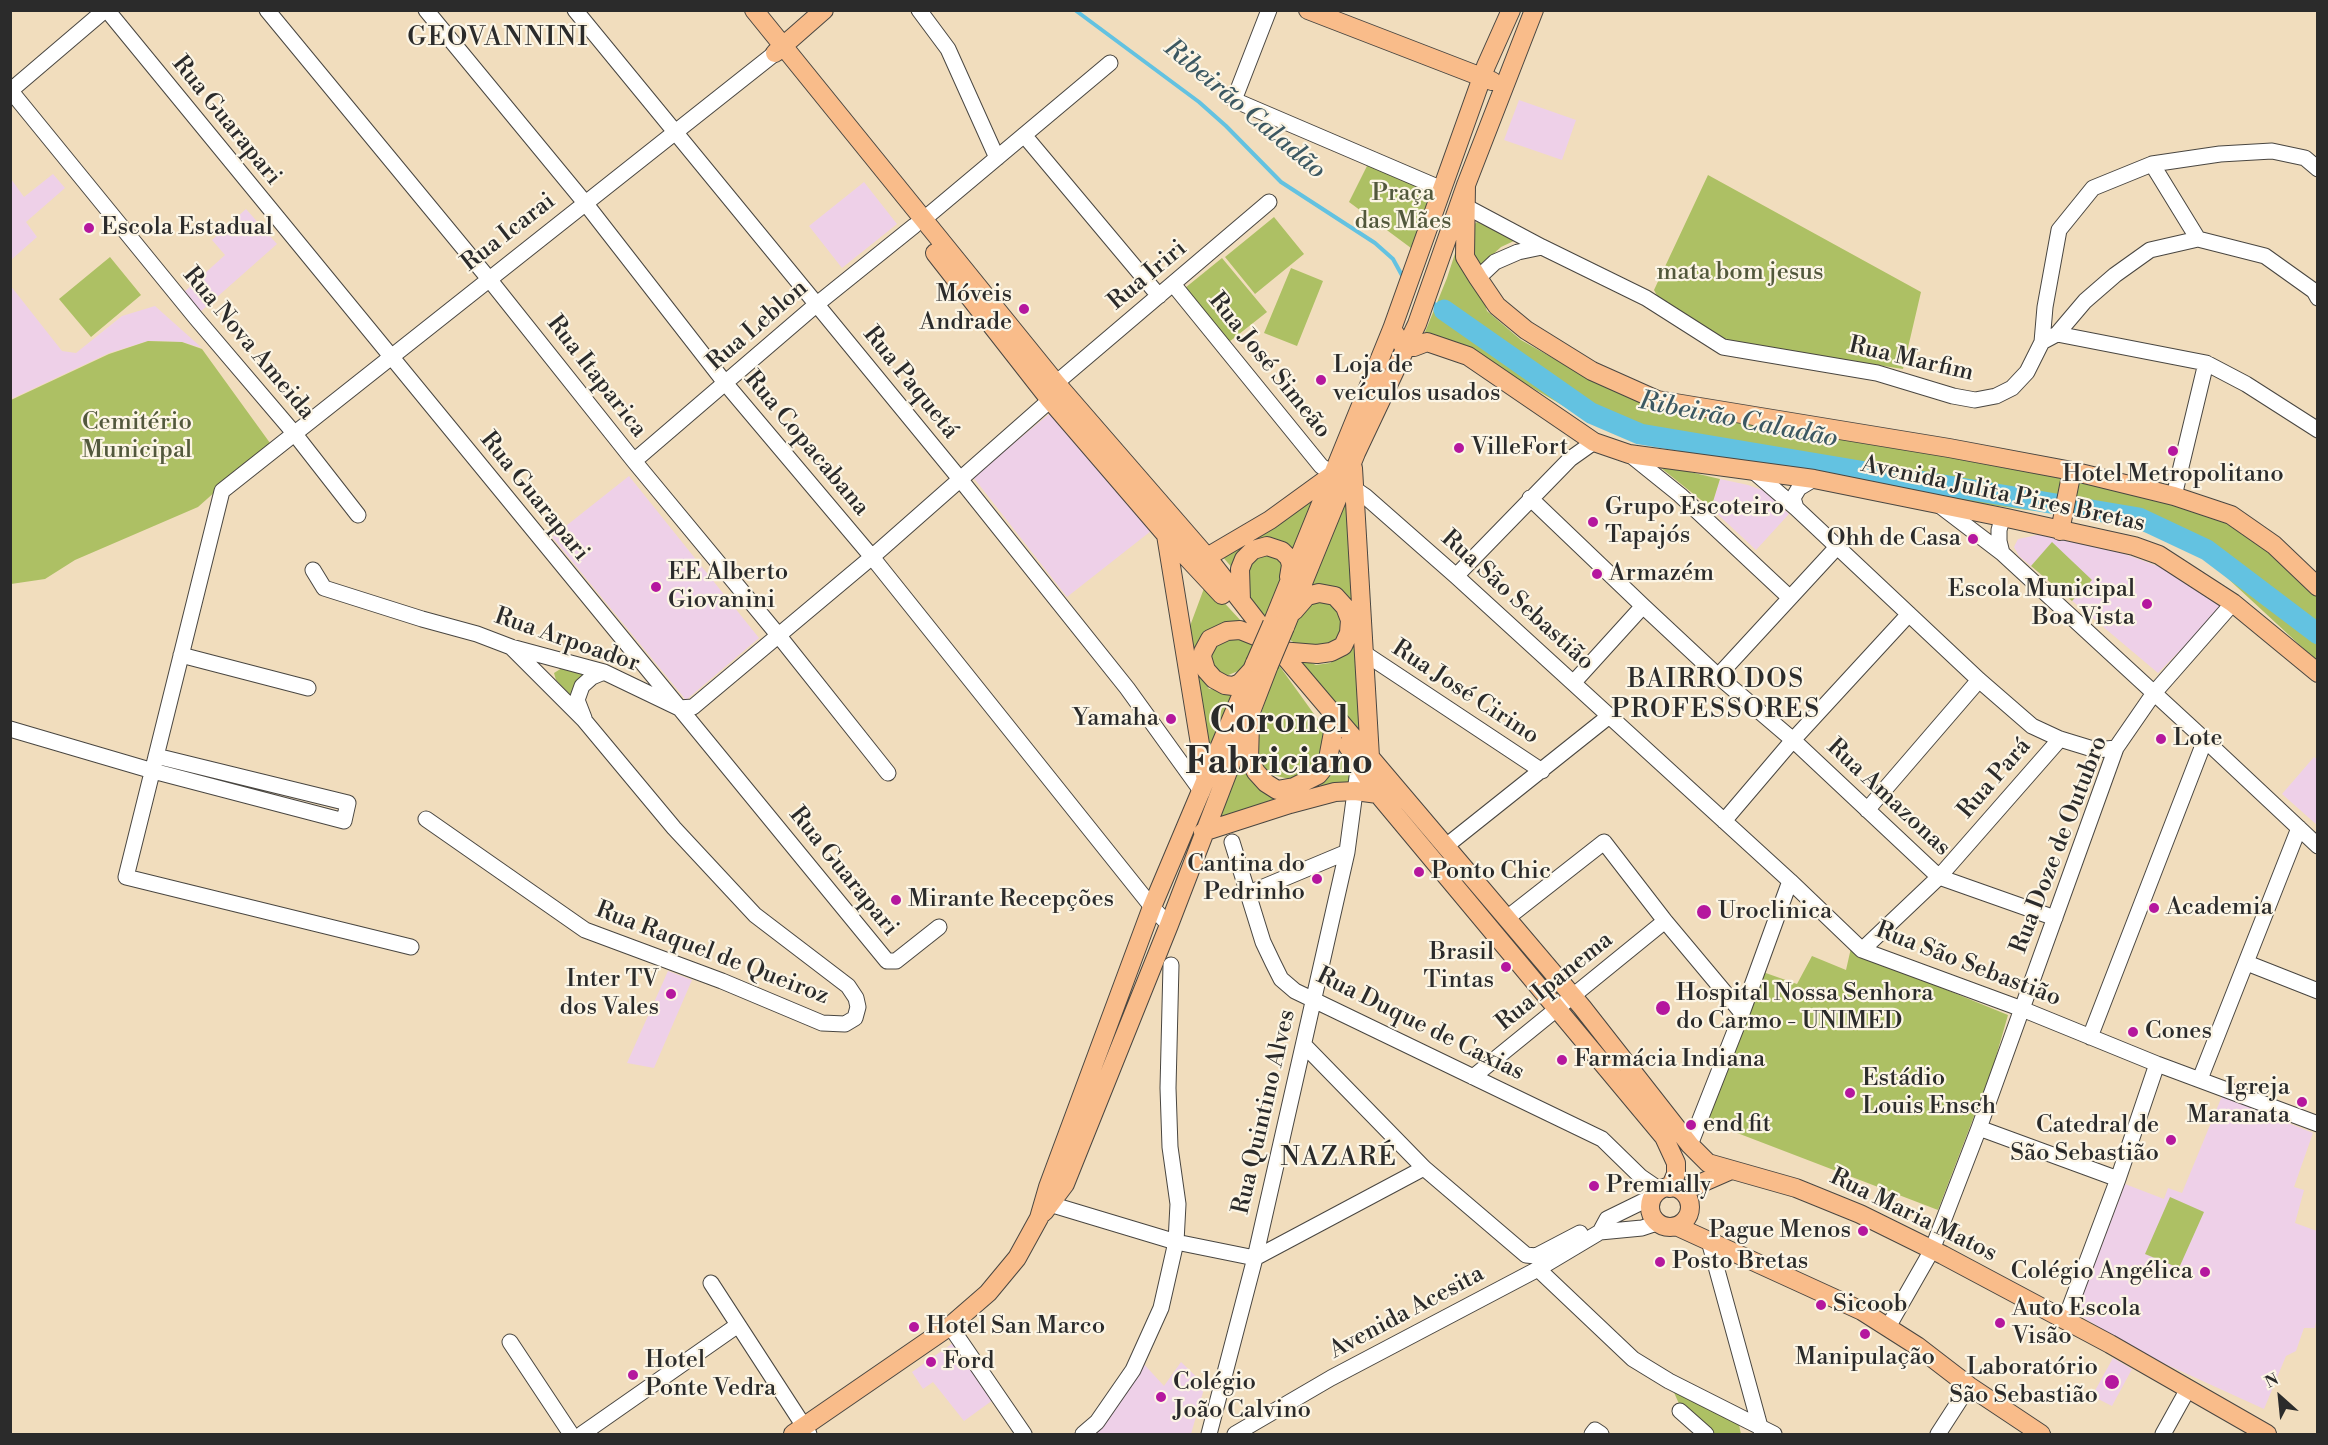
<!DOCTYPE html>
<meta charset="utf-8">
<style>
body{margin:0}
#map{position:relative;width:2328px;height:1445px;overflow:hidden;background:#f1ddbd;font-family:"Libre Bodoni",serif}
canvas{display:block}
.frame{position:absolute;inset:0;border:12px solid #2b2b2b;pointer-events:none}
.north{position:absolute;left:2250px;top:1367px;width:60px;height:60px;-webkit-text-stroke:4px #fcf5e5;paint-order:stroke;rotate:333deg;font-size:16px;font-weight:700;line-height:24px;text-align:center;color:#2b2b2b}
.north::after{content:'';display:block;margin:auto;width:21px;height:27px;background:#2b2b2b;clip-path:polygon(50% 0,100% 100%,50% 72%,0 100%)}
</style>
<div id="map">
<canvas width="2328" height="1445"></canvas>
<div class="frame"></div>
<div class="north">N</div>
</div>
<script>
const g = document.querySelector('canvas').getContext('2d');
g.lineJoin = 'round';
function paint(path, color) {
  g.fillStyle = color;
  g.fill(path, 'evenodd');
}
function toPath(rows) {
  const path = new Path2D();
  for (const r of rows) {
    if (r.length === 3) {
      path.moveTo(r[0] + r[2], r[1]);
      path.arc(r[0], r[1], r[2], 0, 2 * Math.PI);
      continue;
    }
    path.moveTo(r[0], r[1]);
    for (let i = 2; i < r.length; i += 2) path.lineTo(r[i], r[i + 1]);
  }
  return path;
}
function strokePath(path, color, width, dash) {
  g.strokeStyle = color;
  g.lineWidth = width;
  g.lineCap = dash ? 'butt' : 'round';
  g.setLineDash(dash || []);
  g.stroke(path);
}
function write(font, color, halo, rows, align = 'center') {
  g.font = font + ' "Libre Bodoni",serif';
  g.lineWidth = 4.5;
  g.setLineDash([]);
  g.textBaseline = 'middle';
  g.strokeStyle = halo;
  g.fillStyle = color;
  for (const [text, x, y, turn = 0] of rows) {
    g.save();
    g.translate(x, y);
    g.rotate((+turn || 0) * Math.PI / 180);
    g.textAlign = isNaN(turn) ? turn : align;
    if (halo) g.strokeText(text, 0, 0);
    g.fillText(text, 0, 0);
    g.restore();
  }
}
paint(toPath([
 [1519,100,1576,120,1562,160,1504,140],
 [53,174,65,188,26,222,37,237,11,260,11,179,24,197],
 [864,182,897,224,842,268,809,226],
 [246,209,277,244,199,313,182,294,225,255,212,240],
 [10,285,62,351,76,353,122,316,155,306,202,348,182,342,148,341,109,353,11,399],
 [1054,410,1151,531,1067,597,973,477],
 [629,476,759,638,686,700,552,537],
 [1720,479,1748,485,1765,491,1789,514,1756,550,1711,508],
 [2042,534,2114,550,2160,567,2193,584,2222,608,2158,673,2019,556,2014,547,2018,539],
 [2314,757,2318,760,2317,825,2282,794],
 [668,971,692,980,654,1068,627,1063],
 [2222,1096,2313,1133,2294,1187,2304,1190,2295,1223,2317,1231,2317,1316,2315,1328,2304,1328,2296,1351,2286,1356,2264,1409,2139,1352,2076,1313,2125,1184,2164,1199,2168,1188,2182,1193],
 [953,1343,993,1400,964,1421,933,1382,923,1389,912,1372],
 [2113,1358,2132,1369,2112,1406,2092,1396],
 [1142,1362,1164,1386,1181,1362,1205,1385,1191,1434,1091,1434]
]), '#eed0e8');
paint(toPath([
 [1368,164,1424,187,1430,193,1432,199,1415,251,1349,202],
 [1708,175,1921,292,1903,369,1716,340,1662,305,1654,290],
 [1274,217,1304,254,1255,294,1225,257],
 [1477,222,1516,240,1501,247,1476,270,1470,228],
 [1463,229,1487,311,1521,340,1588,378,2072,471,2215,515,2273,553,2317,594,2317,661,2197,550,2169,538,2077,514,2027,510,1948,499,1635,438,1586,419,1481,358,1421,342,1447,278],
 [110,257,141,295,91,337,59,299],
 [1222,258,1267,312,1229,342,1185,288],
 [1291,268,1323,281,1297,346,1264,333],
 [148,341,182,342,202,349,270,443,198,507,75,560,45,579,11,584,11,400,109,354],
 [1656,464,1720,479,1711,508],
 [1351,489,1367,747,1297,657,1316,665,1330,663,1349,650,1351,604,1303,593],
 [1320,494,1296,557,1281,543,1234,570,1221,555],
 [2052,542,2092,580,2072,601,2031,566],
 [1258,553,1276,557,1284,567,1269,622,1249,596,1245,563],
 [1206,583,1242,622,1211,628,1204,633,1195,647,1198,673,1209,689,1233,691,1211,766,1187,634],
 [1324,599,1337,606,1346,629,1334,646,1306,650,1287,638,1295,617,1307,605],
 [1241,634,1261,645,1243,669,1226,676,1215,675,1206,646],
 [1278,664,1324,728,1325,751,1318,765,1301,776,1289,779,1273,775,1257,761,1254,734],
 [562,668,569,669,584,675,574,699,556,680,554,673],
 [1242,748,1249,770,1300,791,1320,786,1335,766,1338,754,1355,772,1352,787,1211,823],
 [1851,948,1859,954,2008,1015,1993,1067,1938,1210,1732,1131,1708,1118,1760,971,1797,984,1812,956,1846,970],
 [2170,1197,2204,1212,2179,1268,2145,1254],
 [1668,1379,1737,1416,1741,1434,1711,1434,1680,1406]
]), '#adc064');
strokePath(toPath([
 [1075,10,1199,102,1226,126,1281,182,1375,243,1393,259,1404,279],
 [1430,301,1444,310]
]), '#63c2e1', 4);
strokePath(toPath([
 [1444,310,1591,413,1640,434,2139,518,2207,550,2318,634]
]), '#63c2e1', 21);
const minor = toPath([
 [107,10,887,961,896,961,939,927],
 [267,10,489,279,634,461,779,636,888,773],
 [426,10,586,204,726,384,872,557,1152,907,1169,925],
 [575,10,960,479,1127,688,1202,792],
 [919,10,948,49,997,158],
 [1269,10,1234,100,1442,189],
 [10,90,196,318,294,433,358,515],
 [10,91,105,10],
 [1024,135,1159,296],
 [2152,164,2198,239],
 [1459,214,1465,206,1542,247,1646,298,1723,347,1877,373,1953,396,1975,400,1996,396,2012,388,2027,372,2042,342,2045,307,2059,230,2093,188,2152,164,2220,154,2272,151,2305,158,2318,169],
 [924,219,1110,63],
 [1478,278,1495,262,1518,252,1542,247],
 [1173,284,1321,466,1365,496,1456,576,1790,881,1862,950,2022,1009,2157,1064,2318,1124],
 [2057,334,2206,363,2246,384,2318,430],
 [2042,342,2057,334,2085,301,2115,275,2150,250,2198,239,2265,256,2314,291,2318,298],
 [1056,383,1269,202],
 [1629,454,1680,495,1789,597],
 [634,461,817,304,914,226],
 [1752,470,1796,508,1979,680,2032,726,2060,739,2096,750,2116,748],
 [2174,496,2206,363],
 [1530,498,1643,606,1718,676,1793,740,1939,877,2055,918],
 [1939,505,2002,553,2205,740,2318,846],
 [1796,508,1793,498,1799,488,1814,479],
 [2002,553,1999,541,1999,530,2001,523,2007,518],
 [313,570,324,588,422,619,477,634,511,647,604,672,679,708,693,707,872,557,1057,394],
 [1456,576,1570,459,1594,442],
 [1364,653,1542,771],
 [181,655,308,688],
 [1718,676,1837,547],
 [1574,682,1643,606],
 [584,718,577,700,582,686,592,677,604,672],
 [10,729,153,771,344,821,348,803,156,756],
 [1867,810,1979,680],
 [426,819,585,930,722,981,822,1023,845,1024,855,1018,858,1007,856,998,848,986,755,915,674,828,584,720,511,647],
 [1724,821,1793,740,1909,614],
 [1232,842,1263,942,1273,963,1281,979,1295,991,1602,1139,1641,1177,1660,1190],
 [1446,846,1608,717],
 [1249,893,1347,852],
 [1507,918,1604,842,1665,921,1742,1013],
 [411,947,126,877,222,491,774,54],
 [1862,950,1939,877,2060,739],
 [2247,963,2318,991],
 [2090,1037,2205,740],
 [1304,1045,1424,1168,1526,1255,1536,1256,1580,1233],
 [1473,1077,1665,921],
 [2200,1079,2299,828],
 [1979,1128,2118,1179],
 [1690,1145,1742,1013,1790,881],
 [1043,1202,1176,1242,1255,1258,1424,1168],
 [1600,1232,1642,1228,1657,1223],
 [1709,1241,1762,1434],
 [1538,1269,1633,1359,1669,1381,1774,1434],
 [711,1283,809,1434],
 [2065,1320,2118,1179,2157,1064],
 [950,1326,1024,1434],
 [1888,1327,1932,1250,1979,1128,2116,748,2154,693,2233,603],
 [510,1342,571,1434],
 [1680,1411,1706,1434],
 [582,1434,738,1325],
 [1083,1434,1097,1422,1133,1370,1161,1308,1176,1242,1178,1204,1170,1147,1168,1088,1171,965],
 [1209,1434,1255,1258,1347,852,1359,762],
 [1235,1434,1331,1378,1538,1269,1600,1232,1607,1219,1654,1196],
 [1592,1434,1595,1430,1601,1434],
 [1938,1434,1969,1386],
 [2163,1434,2188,1389]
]);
const major = toPath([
 [754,10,1056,383,1207,557,1280,651,1582,1007,1690,1145,1708,1163,1796,1188,1860,1214,1943,1255,2110,1344,2267,1434],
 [1308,10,1492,81],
 [775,53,824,10],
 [1466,185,1465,257,1478,278,1497,306,1526,330,1592,371,1657,400,1949,448,2072,471,2174,496,2231,515,2274,545,2318,587],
 [935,253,1050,400,1166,535,1222,595],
 [1392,329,1402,344,1414,347,1427,342,1468,356,1594,442,1629,454,1814,479,2007,518,2134,546,2159,555,2233,603,2318,673],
 [1353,468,1370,757],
 [2060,531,2072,471],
 [1166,535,1206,781],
 [1207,557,1270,520,1332,475],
 [1241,601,1240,569,1244,559,1253,550,1267,546,1282,551,1289,558,1291,565,1289,577],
 [1272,624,1392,329,1486,66,1511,10],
 [1285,627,1356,453,1417,324,1466,185,1534,10],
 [1280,651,1317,654,1331,652,1343,646,1349,633,1350,620,1345,607,1335,596,1319,593,1307,596,1294,611],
 [1251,671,1240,683,1233,686,1225,685,1214,679,1206,670,1202,657,1203,652,1210,639,1227,631,1240,630,1260,638],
 [1250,723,1249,759,1256,772,1266,783,1277,790,1294,787,1318,775,1327,764,1334,727],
 [1347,745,1378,794,1664,1137,1676,1163,1676,1174,1670,1188],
 [1203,832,1290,804,1335,792,1355,791,1378,794],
 [1670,1207,20],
 [1683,1191,1731,1170],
 [1044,1212,1065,1184,1169,925,1269,665],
 [1676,1226,1862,1311,1917,1346,1969,1386,2041,1434],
 [793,1434,950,1326,988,1293,1017,1258,1039,1218,1048,1187,1152,907,1255,663]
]);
strokePath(minor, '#494641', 17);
strokePath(major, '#494641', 20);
strokePath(minor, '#fff', 15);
strokePath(major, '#f9bc8a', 18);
const majorBridge = toPath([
 [1255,663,1272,624],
 [1269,665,1285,627]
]);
strokePath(majorBridge, '#494641', 20, []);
strokePath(majorBridge, '#f9bc8a', 18);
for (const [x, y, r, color] of [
 [89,228,6,"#b5179e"],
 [1024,309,6,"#b5179e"],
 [1321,380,6,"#b5179e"],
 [1459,448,6,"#b5179e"],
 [2173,451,6,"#b5179e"],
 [1593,522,6,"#b5179e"],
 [1973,539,6,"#b5179e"],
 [1597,574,6,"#b5179e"],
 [656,587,6,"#b5179e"],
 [2147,604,6,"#b5179e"],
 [1171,719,6,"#b5179e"],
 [2161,739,6,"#b5179e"],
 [1419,872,6,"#b5179e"],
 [1317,879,6,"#b5179e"],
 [896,900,6,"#b5179e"],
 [2154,908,6,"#b5179e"],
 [1704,912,8,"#b5179e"],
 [1506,967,6,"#b5179e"],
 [671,994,6,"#b5179e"],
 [1663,1008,8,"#b5179e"],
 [2133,1032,6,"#b5179e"],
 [1562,1060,6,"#b5179e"],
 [1850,1093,6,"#b5179e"],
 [2302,1102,6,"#b5179e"],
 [1691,1125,6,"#b5179e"],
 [2171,1140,6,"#b5179e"],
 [1594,1186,6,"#b5179e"],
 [1863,1231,6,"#b5179e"],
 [1660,1262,6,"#b5179e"],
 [2205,1272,6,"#b5179e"],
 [1821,1305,6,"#b5179e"],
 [2000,1323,6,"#b5179e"],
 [914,1327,6,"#b5179e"],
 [1865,1334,6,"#b5179e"],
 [931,1362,6,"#b5179e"],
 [633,1375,6,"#b5179e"],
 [2112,1382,8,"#b5179e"],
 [1161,1397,6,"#b5179e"]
]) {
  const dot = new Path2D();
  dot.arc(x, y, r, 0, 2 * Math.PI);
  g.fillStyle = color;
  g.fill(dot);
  strokePath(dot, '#fcf5e5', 2);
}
write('24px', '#2b2b2b', '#fcf5e5', [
 ["Rua Guarapari",226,121,51],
 ["Rua Icarai",509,233,-38],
 ["Rua Iriri",1148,276,-40],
 ["Rua Leblon",758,326,-41],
 ["Rua Nova Ameida",248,344,50],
 ["Rua Marfim",1911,360,13],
 ["Rua José Simeão",1269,366,51],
 ["Rua Itaparica",596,377,52],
 ["Rua Paquetá",910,383,51],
 ["Rua Copacabana",806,444,50],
 ["Avenida Julita Pires Bretas",2003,495,12],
 ["Rua Guarapari",534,497,51],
 ["Rua São Sebastião",1517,601,42],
 ["Rua Arpoador",567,641,19],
 ["Rua José Cirino",1465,693,33],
 ["Rua Pará",1995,779,-49],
 ["Rua Amazonas",1888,798,43],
 ["Rua Doze de Outubro",2060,845,-69],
 ["Rua Guarapari",843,872,51],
 ["Rua Raquel de Queiroz",712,954,21],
 ["Rua São Sebastião",1968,965,21],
 ["Rua Ipanema",1555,982,-39],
 ["Rua Duque de Caxias",1420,1025,26],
 ["Rua Quintino Alves",1265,1112,-77],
 ["Rua Maria Matos",1913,1216,26],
 ["Avenida Acesita",1407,1313,-28]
]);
write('24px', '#52583c', '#fcf5e5', [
 ["Praça",1403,194],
 ["das Mães",1403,222],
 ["mata bom jesus",1740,273],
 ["Cemitério",137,423],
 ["Municipal",137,451]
]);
write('24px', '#2b2b2b', '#fcf5e5', [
 ["Escola Estadual",101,228],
 ["Móveis",1012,295,"right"],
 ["Andrade",1012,323,"right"],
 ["Loja de",1333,366],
 ["veículos usados",1333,394],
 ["VilleFort",1471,448],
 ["Hotel Metropolitano",2173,475,"center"],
 ["Grupo Escoteiro",1605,508],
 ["Tapajós",1605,536],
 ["Ohh de Casa",1961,539,"right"],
 ["EE Alberto",668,573],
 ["Giovanini",668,601],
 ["Armazém",1609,574],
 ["Escola Municipal",2135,590,"right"],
 ["Boa Vista",2135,618,"right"],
 ["Yamaha",1159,719,"right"],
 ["Lote",2173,739],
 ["Cantina do",1305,865,"right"],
 ["Pedrinho",1305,893,"right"],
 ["Ponto Chic",1431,872],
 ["Mirante Recepções",908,900],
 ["Academia",2166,908],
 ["Uroclinica",1718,912],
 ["Brasil",1494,953,"right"],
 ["Tintas",1494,981,"right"],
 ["Inter TV",659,980,"right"],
 ["dos Vales",659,1008,"right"],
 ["Hospital Nossa Senhora",1676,994],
 ["do Carmo - UNIMED",1676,1022],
 ["Cones",2145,1032],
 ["Farmácia Indiana",1574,1060],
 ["Estádio",1862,1079],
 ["Louis Ensch",1862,1107],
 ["Igreja",2290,1088,"right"],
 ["Maranata",2290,1116,"right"],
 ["end fit",1703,1125],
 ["Catedral de",2159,1126,"right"],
 ["São Sebastião",2159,1154,"right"],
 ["Premially",1606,1186],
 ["Pague Menos",1851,1231,"right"],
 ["Posto Bretas",1672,1262],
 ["Colégio Angélica",2193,1272,"right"],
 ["Sicoob",1833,1305],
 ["Auto Escola",2012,1309],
 ["Visão",2012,1337],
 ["Hotel San Marco",926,1327],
 ["Manipulação",1865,1358,"center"],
 ["Hotel",645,1361],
 ["Ponte Vedra",645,1389],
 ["Ford",943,1362],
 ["Laboratório",2098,1368,"right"],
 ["São Sebastião",2098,1396,"right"],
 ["Colégio",1173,1383],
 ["João Calvino",1173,1411]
], 'left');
g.letterSpacing = '1.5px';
write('26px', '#2b2b2b', '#fcf5e5', [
 ["GEOVANNINI",498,39],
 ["BAIRRO DOS",1716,681],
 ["PROFESSORES",1716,711],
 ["NAZARÉ",1339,1159]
]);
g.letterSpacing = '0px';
write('italic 26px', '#3c5862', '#fcf5e5', [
 ["Ribeirão Caladão",1244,110,40],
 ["Ribeirão Caladão",1738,421,11]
]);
write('bold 36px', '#2b2b2b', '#fcf5e5', [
 ["Coronel",1279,723],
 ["Fabriciano",1279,764]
]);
</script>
